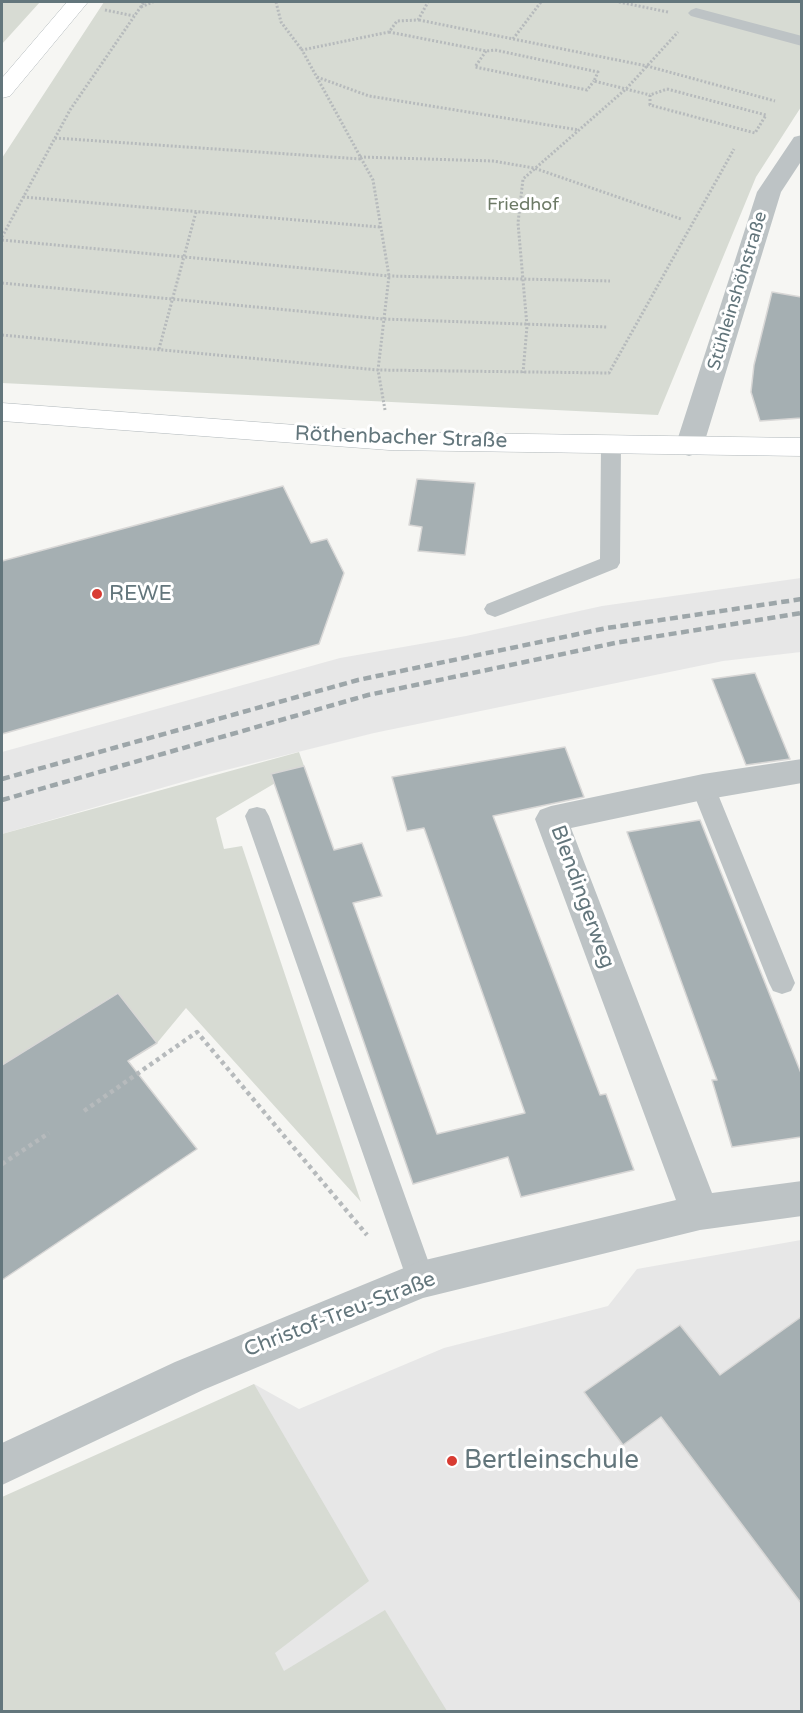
<!DOCTYPE html>
<meta charset="utf-8">
<style>
body{margin:0}
#map{position:relative;width:803px;height:1713px;overflow:hidden;background:#f6f6f3;font-family:"Varela Round",sans-serif}
canvas{display:block}
.frame{position:absolute;inset:0;border:3px solid #63767c;pointer-events:none}
</style>
<div id="map">
<canvas width="803" height="1713"></canvas>
<div class="frame"></div>
</div>
<script>
const g = document.querySelector('canvas').getContext('2d');
g.lineJoin = 'round';
function paint(path, color) {
  g.fillStyle = color;
  g.fill(path, 'evenodd');
}
function toPath(rows) {
  const path = new Path2D();
  for (const r of rows) {
    path.moveTo(r[0], r[1]);
    for (let i = 2; i < r.length; i += 2) path.lineTo(r[i], r[i + 1]);
  }
  return path;
}
function strokePath(path, color, width, dash) {
  g.strokeStyle = color;
  g.lineWidth = width;
  g.lineCap = dash ? 'butt' : 'round';
  g.setLineDash(dash || []);
  g.stroke(path);
}
function write(font, color, halo, rows, align = 'center') {
  g.font = font + ' "Varela Round",sans-serif';
  g.lineWidth = 6;
  g.setLineDash([]);
  g.textBaseline = 'middle';
  g.strokeStyle = halo;
  g.fillStyle = color;
  for (const [text, x, y, turn = 0] of rows) {
    g.save();
    g.translate(x, y);
    g.rotate((+turn || 0) * Math.PI / 180);
    g.textAlign = isNaN(turn) ? turn : align;
    if (halo) g.strokeText(text, 0, 0);
    g.fillText(text, 0, 0);
    g.restore();
  }
}
paint(toPath([
 [801,578,801,652,723,661,374,733,210,774,2,834,2,752,340,658,466,636,602,606],
 [801,1240,801,1711,2,1712,2,1512,254,1384,299,1409,444,1348,608,1306,637,1269]
]), '#e7e7e7');
paint(toPath([
 [2,2,40,2,2,44],
 [104,2,801,2,801,107,756,177,658,415,2,383,2,158],
 [299,752,304,766,216,818,224,849,242,846,361,1202,186,1008,157,1043,117,993,2,1065,2,834],
 [254,1384,369,1581,275,1653,284,1671,385,1610,447,1711,2,1711,2,1497]
]), '#d7dbd3');
const building = toPath([
 [772,292,801,297,801,418,760,421,751,392,754,365,772,292],
 [417,479,475,483,465,555,418,551,422,527,409,525,417,479],
 [283,486,311,543,327,539,344,573,319,644,2,734,2,561,283,486],
 [755,673,790,759,746,765,712,679,755,673],
 [565,747,584,797,493,816,600,1095,606,1094,634,1170,521,1197,508,1157,413,1184,271,774,304,766,334,850,362,843,382,896,353,903,437,1134,525,1113,424,828,407,831,392,777,565,747],
 [700,820,801,1073,801,1137,732,1147,712,1080,717,1080,627,832,700,820],
 [118,993,157,1043,128,1061,197,1149,2,1280,2,1065,118,993],
 [801,1317,801,1603,661,1417,623,1445,584,1392,680,1325,720,1375,801,1317]
]);
paint(building, '#a5afb2');
strokePath(building, '#d8d7d6', 1.5);
const secondary = toPath([
 [67,2,88,2,10,96,2,98,2,78,67,2],
 [2,403,389,432,802,438,802,456,389,450,2,421,2,403]
]);
strokePath(secondary, '#b0b7ba', 1);
strokePath(toPath([
 [276,2,281,22,302,50],
 [619,2,668,12],
 [141,7,153,2],
 [105,10,134,16],
 [419,20,647,66,775,101],
 [389,32,486,51,495,50,598,72,594,81,650,95],
 [513,39,541,2],
 [486,51,475,67,587,90,594,81],
 [317,77,369,96,579,130],
 [667,89,766,115,755,133,650,105,650,95,667,89],
 [55,138,361,159],
 [360,157,493,161,534,168,681,219],
 [23,197,380,227],
 [2,237,70,110,144,2],
 [2,240,389,276,610,281],
 [2,283,383,319,607,327],
 [2,335,378,370,609,373,734,149],
 [159,349,196,212],
 [523,373,527,326,518,223,523,179,627,88,678,32],
 [385,410,378,370,389,276,373,180,302,50,389,32,397,21,418,20,428,2]
]), '#b6babc', 3, [2, 2]);
strokePath(toPath([
 [84,1111,197,1032,367,1235],
 [2,1164,49,1133]
]), '#b6babc', 4.5, [4, 4]);
paint(toPath([
 [696,8,802,36,802,46,691,16,688,13,691,10,696,8],
 [611,438,618,440,621,445,620,563,617,568,503,614,495,617,487,614,484,609,487,604,600,559,601,445,604,440,611,438],
 [703,778,711,781,715,787,795,983,791,991,782,994,773,991,769,983,691,787,695,781,703,778],
 [257,807,265,809,269,816,435,1280,431,1290,421,1294,411,1290,407,1280,245,816,249,809,257,807]
]), '#bdc3c5');
paint(toPath([
 [802,135,802,160,781,192,703,447,699,453,689,456,679,453,675,447,757,192,794,137,802,135],
 [802,759,802,783,703,800,571,828,712,1193,802,1181,802,1216,700,1230,423,1298,203,1390,2,1485,2,1443,175,1362,421,1261,676,1200,535,819,540,810,551,806,703,774,802,759]
]), '#bdc3c5');
paint(secondary, '#fff');
strokePath(toPath([
 [2,779,358,680,607,628,802,599],
 [2,800,368,695,615,643,802,613]
]), '#9da6a9', 4.5, [8, 4.5]);
for (const [x, y, r, color] of [
 [97,594,6,"#d83b32"],
 [452,1461,6,"#d83b32"]
]) {
  const dot = new Path2D();
  dot.arc(x, y, r, 0, 2 * Math.PI);
  g.fillStyle = color;
  g.fill(dot);
  strokePath(dot, '#fff', 2);
}
write('18px', '#6d7a66', '#fff', [
 ["Friedhof",523,205]
]);
write('18px', '#63767c', '#fff', [
 ["Stühleinshöhstraße",738,291,-73]
]);
write('21px', '#63767c', '#fff', [
 ["Röthenbacher Straße",401,438,2],
 ["Blendingerweg",582,897,70],
 ["Christof-Treu-Straße",340,1315,-21]
]);
write('21px', '#63767c', '#fff', [
 ["REWE",109,594]
], 'left');
write('26px', '#63767c', '#fff', [
 ["Bertleinschule",464,1461]
], 'left');
</script>
